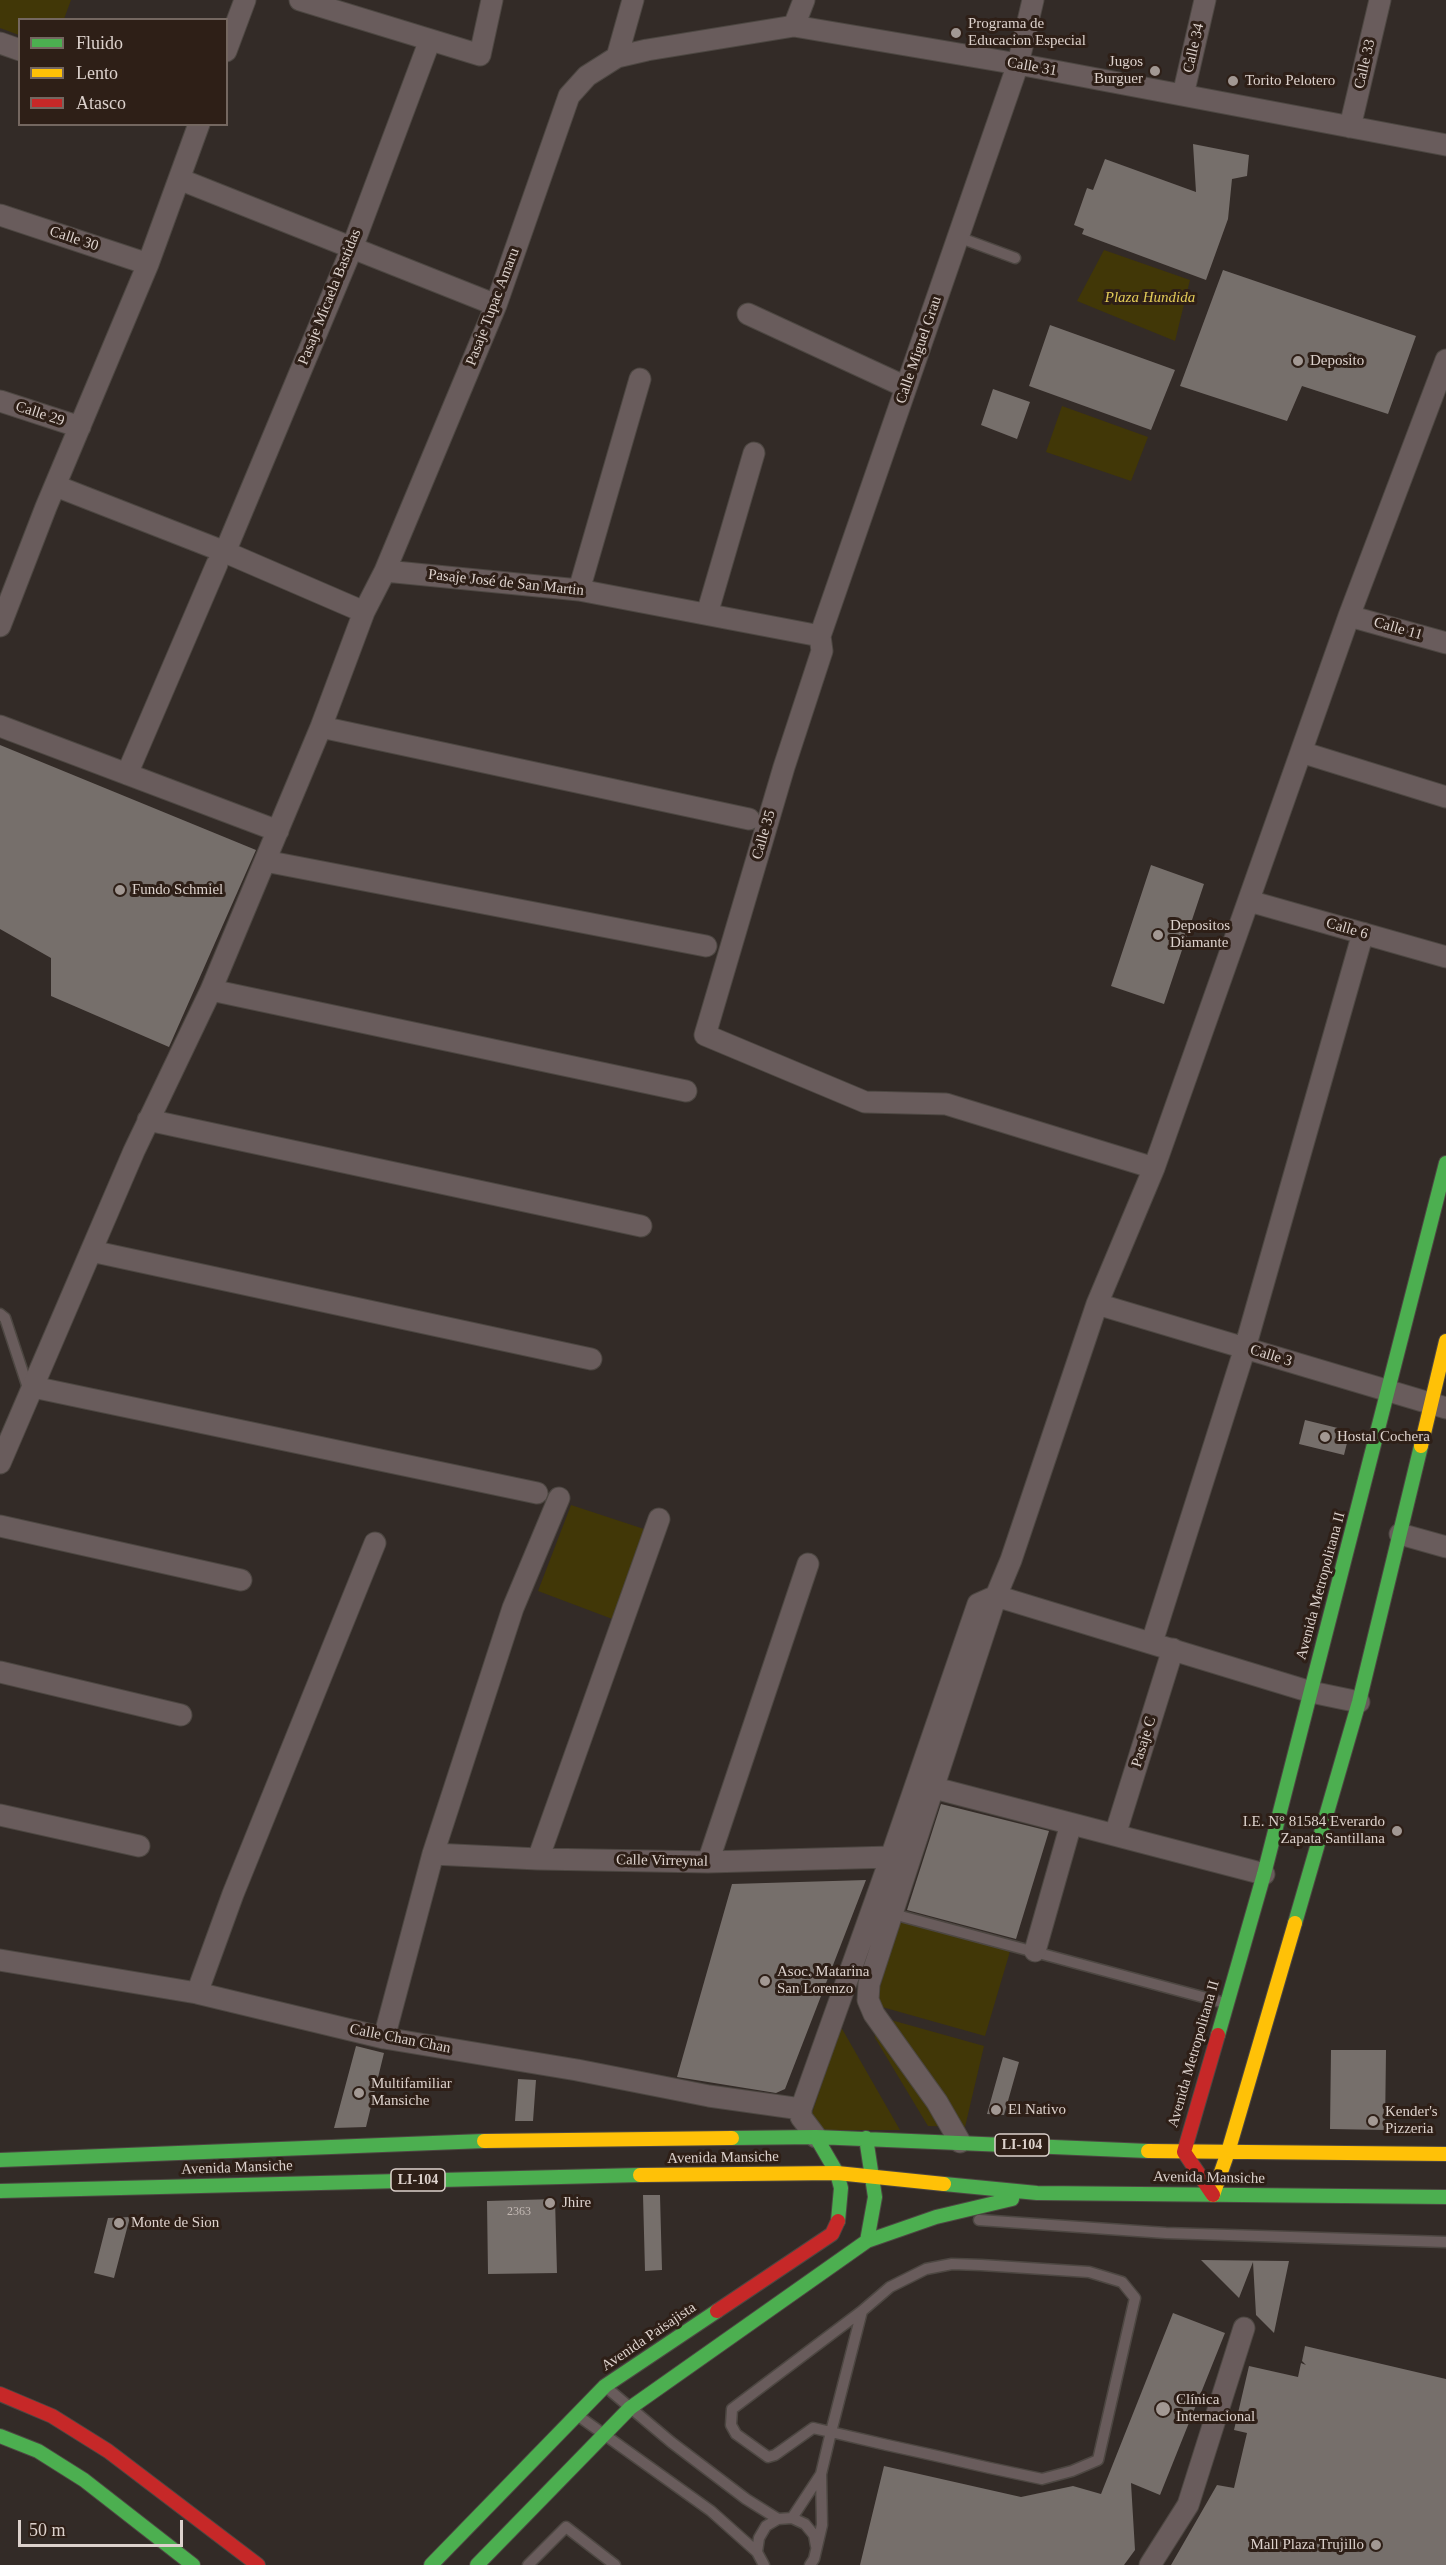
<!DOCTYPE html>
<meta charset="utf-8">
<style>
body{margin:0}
#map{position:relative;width:1446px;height:2565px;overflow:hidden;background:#332b27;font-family:"Times New Roman",serif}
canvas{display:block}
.legend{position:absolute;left:18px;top:18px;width:210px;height:108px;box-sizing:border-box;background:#2e1f17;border:2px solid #746760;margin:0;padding:8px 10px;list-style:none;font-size:18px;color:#ddd2cd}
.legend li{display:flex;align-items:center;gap:12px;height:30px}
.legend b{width:30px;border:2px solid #746760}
.scale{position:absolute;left:18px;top:2520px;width:165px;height:27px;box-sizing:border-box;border:3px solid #ddd2cd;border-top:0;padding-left:8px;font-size:18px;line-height:21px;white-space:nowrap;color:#ddd2cd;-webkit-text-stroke:4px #2e1f17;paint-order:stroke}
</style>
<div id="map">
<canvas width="1446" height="2565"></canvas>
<ul class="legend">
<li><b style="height:8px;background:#4caf50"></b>Fluido</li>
<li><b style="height:8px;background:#ffc107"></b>Lento</li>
<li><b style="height:8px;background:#c62828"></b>Atasco</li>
</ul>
<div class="scale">50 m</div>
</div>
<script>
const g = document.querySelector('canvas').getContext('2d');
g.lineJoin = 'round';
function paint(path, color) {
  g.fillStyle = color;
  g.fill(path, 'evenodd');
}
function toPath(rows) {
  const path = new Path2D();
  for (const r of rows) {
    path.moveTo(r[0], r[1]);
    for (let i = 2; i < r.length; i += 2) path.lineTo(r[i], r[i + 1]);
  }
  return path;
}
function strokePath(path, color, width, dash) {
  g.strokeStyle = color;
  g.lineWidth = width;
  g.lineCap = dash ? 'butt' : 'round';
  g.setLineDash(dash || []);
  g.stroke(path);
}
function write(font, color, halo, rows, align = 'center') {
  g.font = font + ' "Times New Roman",serif';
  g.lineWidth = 6;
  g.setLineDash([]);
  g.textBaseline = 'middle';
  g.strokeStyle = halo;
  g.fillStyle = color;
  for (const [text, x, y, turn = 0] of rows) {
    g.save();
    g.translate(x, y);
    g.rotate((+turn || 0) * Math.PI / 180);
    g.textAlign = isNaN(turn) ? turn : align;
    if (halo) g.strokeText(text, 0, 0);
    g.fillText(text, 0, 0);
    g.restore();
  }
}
paint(toPath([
 [0,0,71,0,64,19,20,20,19,35,0,28],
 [1104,250,1190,280,1175,341,1077,301],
 [1062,406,1148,437,1131,481,1046,452],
 [571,1505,647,1530,615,1620,538,1591],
 [898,1921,1011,1948,985,2036,875,2005],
 [873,2015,984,2046,965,2127,928,2126,875,2038],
 [841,2027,900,2130,820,2130,811,2116]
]), '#413707');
paint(toPath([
 [1193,144,1249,155,1247,176,1232,179,1228,219,1206,280,1082,234,1084,229,1074,225,1087,188,1093,190,1105,159,1196,192],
 [1223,270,1416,336,1388,414,1302,386,1287,421,1180,386],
 [1050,325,1175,370,1151,430,1029,386],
 [993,389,1030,402,1017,439,981,425],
 [0,745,256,850,169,1047,51,996,51,958,0,929],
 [1151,865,1204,884,1164,1004,1111,986],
 [1305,1420,1350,1431,1344,1455,1299,1444],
 [941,1804,1049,1831,1016,1939,907,1910],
 [866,1880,785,2089,776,2093,677,2077,732,1884],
 [356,2046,384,2053,366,2127,334,2128],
 [1331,2050,1386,2050,1385,2130,1330,2129],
 [1003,2057,1019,2062,1004,2115,987,2114],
 [518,2079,536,2080,533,2121,515,2121],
 [643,2195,660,2195,662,2270,645,2271],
 [555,2199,557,2273,488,2274,487,2201],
 [130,2217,114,2278,94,2273,108,2218],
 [1201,2260,1289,2261,1274,2333,1256,2315,1253,2262,1239,2298],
 [1173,2313,1225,2333,1160,2495,1131,2483,1135,2550,1124,2565,860,2565,884,2466,1021,2497,1073,2486,1101,2494],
 [1305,2346,1446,2379,1446,2565,1171,2565,1217,2485,1234,2488,1247,2433,1234,2430,1249,2366,1298,2377,1301,2363,1306,2365,1302,2361]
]), '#766f6b');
const lane = toPath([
 [958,237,1015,258],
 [0,1314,5,1318,29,1391],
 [893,1914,1225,2003],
 [979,2220,1166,2233,1446,2242],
 [607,2388,671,2442,746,2499,778,2519],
 [577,2415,711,2511,757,2552,764,2565],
 [792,2518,821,2474],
 [757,2552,759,2538,766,2526,778,2519,792,2518,805,2524,814,2535,816,2546],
 [528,2565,566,2527,615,2565],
 [810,2565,814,2559,822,2525,821,2474,831,2432,862,2311,890,2287,926,2269,952,2264,981,2265,1089,2272,1122,2282,1135,2298,1098,2460,1072,2471,1042,2479,990,2468,937,2456,887,2445,831,2432,813,2428,775,2455,768,2457,736,2434,731,2425,732,2409,862,2311]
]);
const street = toPath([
 [300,0,480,55,492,0],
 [1033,0,1018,64,820,636,822,651,784,767,705,1035,865,1102,946,1104,1154,1168],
 [794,26,804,0],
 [0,43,20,50],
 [226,51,245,0],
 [617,57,633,0],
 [1183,95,1205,0],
 [1350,127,1380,0],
 [179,179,496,305],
 [0,215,148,264],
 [748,314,906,387],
 [0,401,80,427],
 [56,486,225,552,364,612,385,571,579,590,820,636],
 [225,552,352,248,430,40],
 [385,571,496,305,569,96,587,76,617,57,647,50,794,26,1018,64,1446,145],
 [579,590,640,379],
 [707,614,754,453],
 [1349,616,1446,643],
 [0,626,46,507,148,264,199,124],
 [0,726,278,831],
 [321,727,749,819],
 [1301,752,1446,797],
 [127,774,217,564],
 [265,861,706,946],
 [1249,901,1446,957],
 [211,990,686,1091],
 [148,1120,641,1226],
 [91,1251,591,1359],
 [1097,1304,1446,1408],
 [33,1387,537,1493],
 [0,1463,134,1151,211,990,321,727,364,612],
 [0,1526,241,1580],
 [1400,1534,1446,1547],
 [1152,1642,1245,1348,1363,933],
 [0,1672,181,1715],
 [923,1785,1264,1874],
 [0,1815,139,1846],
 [1115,1835,1173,1649],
 [433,1854,538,1859,708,1862,891,1857],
 [538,1859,659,1519],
 [708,1862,808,1564],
 [1035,1951,1071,1824],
 [0,1960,197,1993,384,2038,577,2070,709,2096,801,2109],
 [197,1993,233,1894,375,1543],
 [384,2038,433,1854,513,1608,559,1498],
 [816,2137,801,2117,801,2109,891,1857,978,1604,996,1596,1311,1692,1359,1702],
 [960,2142,937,2102,874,2014,868,2000,869,1984,996,1596,1011,1560,1097,1304,1154,1168,1349,616,1446,360],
 [1150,2565,1188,2505,1244,2328]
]);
const fast = toPath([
 [1295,1923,1359,1702,1421,1446],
 [1218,2035,1264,1874,1446,1163],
 [816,2137,837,2173,841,2188,838,2221],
 [732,2138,816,2137,1148,2151],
 [0,2160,484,2141],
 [944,2184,1037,2193,1446,2197],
 [0,2191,640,2175],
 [867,2241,936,2217,1012,2199],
 [0,2436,38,2451,84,2480,193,2565],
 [431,2565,605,2386,717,2311],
 [477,2565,630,2408,867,2241,875,2197,866,2138]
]);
const slow = toPath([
 [1421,1446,1446,1341],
 [484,2141,732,2138],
 [1148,2151,1446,2154],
 [640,2175,837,2173,944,2184],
 [1213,2195,1228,2152,1295,1923]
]);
const jam = toPath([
 [1213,2195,1184,2152,1218,2035],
 [717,2311,832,2234,838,2221],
 [0,2394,52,2416,108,2451,258,2565]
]);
strokePath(lane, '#4d4742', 13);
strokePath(street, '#4d4742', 23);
strokePath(fast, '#4d4742', 16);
strokePath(slow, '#4d4742', 16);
strokePath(jam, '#4d4742', 16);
strokePath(lane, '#695c5c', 10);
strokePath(street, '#695c5c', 21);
strokePath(fast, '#4caf50', 14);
strokePath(slow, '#ffc107', 14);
strokePath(jam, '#c62828', 14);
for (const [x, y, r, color] of [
 [956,33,6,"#a29893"],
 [1155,71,6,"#a29893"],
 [1233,81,6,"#a29893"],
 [1298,361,6,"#a29893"],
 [120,890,6,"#a29893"],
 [1158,935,6,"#a29893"],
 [1325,1437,6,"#a29893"],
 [1397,1831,6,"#a29893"],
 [765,1981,6,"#a29893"],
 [359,2093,6,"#a29893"],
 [996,2110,6,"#a29893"],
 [1373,2121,6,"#a29893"],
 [550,2203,6,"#a29893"],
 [119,2223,6,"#a29893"],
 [1163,2409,8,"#a29893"],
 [1376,2545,6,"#a29893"]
]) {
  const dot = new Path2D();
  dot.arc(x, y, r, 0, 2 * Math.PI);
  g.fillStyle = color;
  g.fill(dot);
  strokePath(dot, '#2e1f17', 2);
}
write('12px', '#c3b9b4', null, [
 ["2363",519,2212]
]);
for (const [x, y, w] of [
 [1022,2145,54],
 [418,2180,54]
]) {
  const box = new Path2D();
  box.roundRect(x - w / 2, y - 11, w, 22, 4.5);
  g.fillStyle = '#2e1f17';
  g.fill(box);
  strokePath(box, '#ddd2cd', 1.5);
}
write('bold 14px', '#ddd2cd', null, [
 ["LI-104",1022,2145],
 ["LI-104",418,2180]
]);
write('15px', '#ddd2cd', '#2e1f17', [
 ["Programa de",968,24],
 ["Educacion Especial",968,41],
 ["Jugos",1143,62,"right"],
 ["Burguer",1143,79,"right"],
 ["Torito Pelotero",1245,81],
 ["Deposito",1310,361],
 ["Fundo Schmiel",132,890],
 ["Depositos",1170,926],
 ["Diamante",1170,943],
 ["Hostal Cochera",1337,1437],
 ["I.E. N° 81584 Everardo",1385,1822,"right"],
 ["Zapata Santillana",1385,1839,"right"],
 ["Asoc. Matarina",777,1972],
 ["San Lorenzo",777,1989],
 ["Multifamiliar",371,2084],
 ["Mansiche",371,2101],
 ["El Nativo",1008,2110],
 ["Kender's",1385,2112],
 ["Pizzeria",1385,2129],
 ["Jhire",562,2203],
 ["Monte de Sion",131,2223],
 ["Clínica",1176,2400],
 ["Internacional",1176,2417],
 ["Mall Plaza Trujillo",1364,2545,"right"]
], 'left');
write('15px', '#ddd2cd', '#2e1f17', [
 ["Calle 34",1194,48,-77],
 ["Calle 33",1365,64,-77],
 ["Calle 31",1032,67,10],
 ["Calle 30",74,239,18],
 ["Pasaje Micaela Bastidas",330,297,-68],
 ["Pasaje Tupac Amaru",493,307,-69],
 ["Calle Miguel Grau",919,350,-71],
 ["Calle 29",40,414,18],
 ["Pasaje José de San Martin",506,583,6],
 ["Calle 11",1398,629,16],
 ["Calle 35",764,835,-74],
 ["Calle 6",1347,929,16],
 ["Calle 3",1271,1356,17],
 ["Avenida Metropolitana II",1321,1586,-75],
 ["Pasaje C",1144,1742,-73],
 ["Calle Virreynal",662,1861,1],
 ["Calle Chan Chan",400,2039,11],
 ["Avenida Metropolitana II",1194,2054,-74],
 ["Avenida Mansiche",723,2158,-1],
 ["Avenida Mansiche",237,2168,-2],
 ["Avenida Mansiche",1209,2178,1],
 ["Avenida Paisajista",649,2337,-34]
]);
write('italic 15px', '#e2cb58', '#2e1f17', [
 ["Plaza Hundida",1150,298]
]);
</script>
